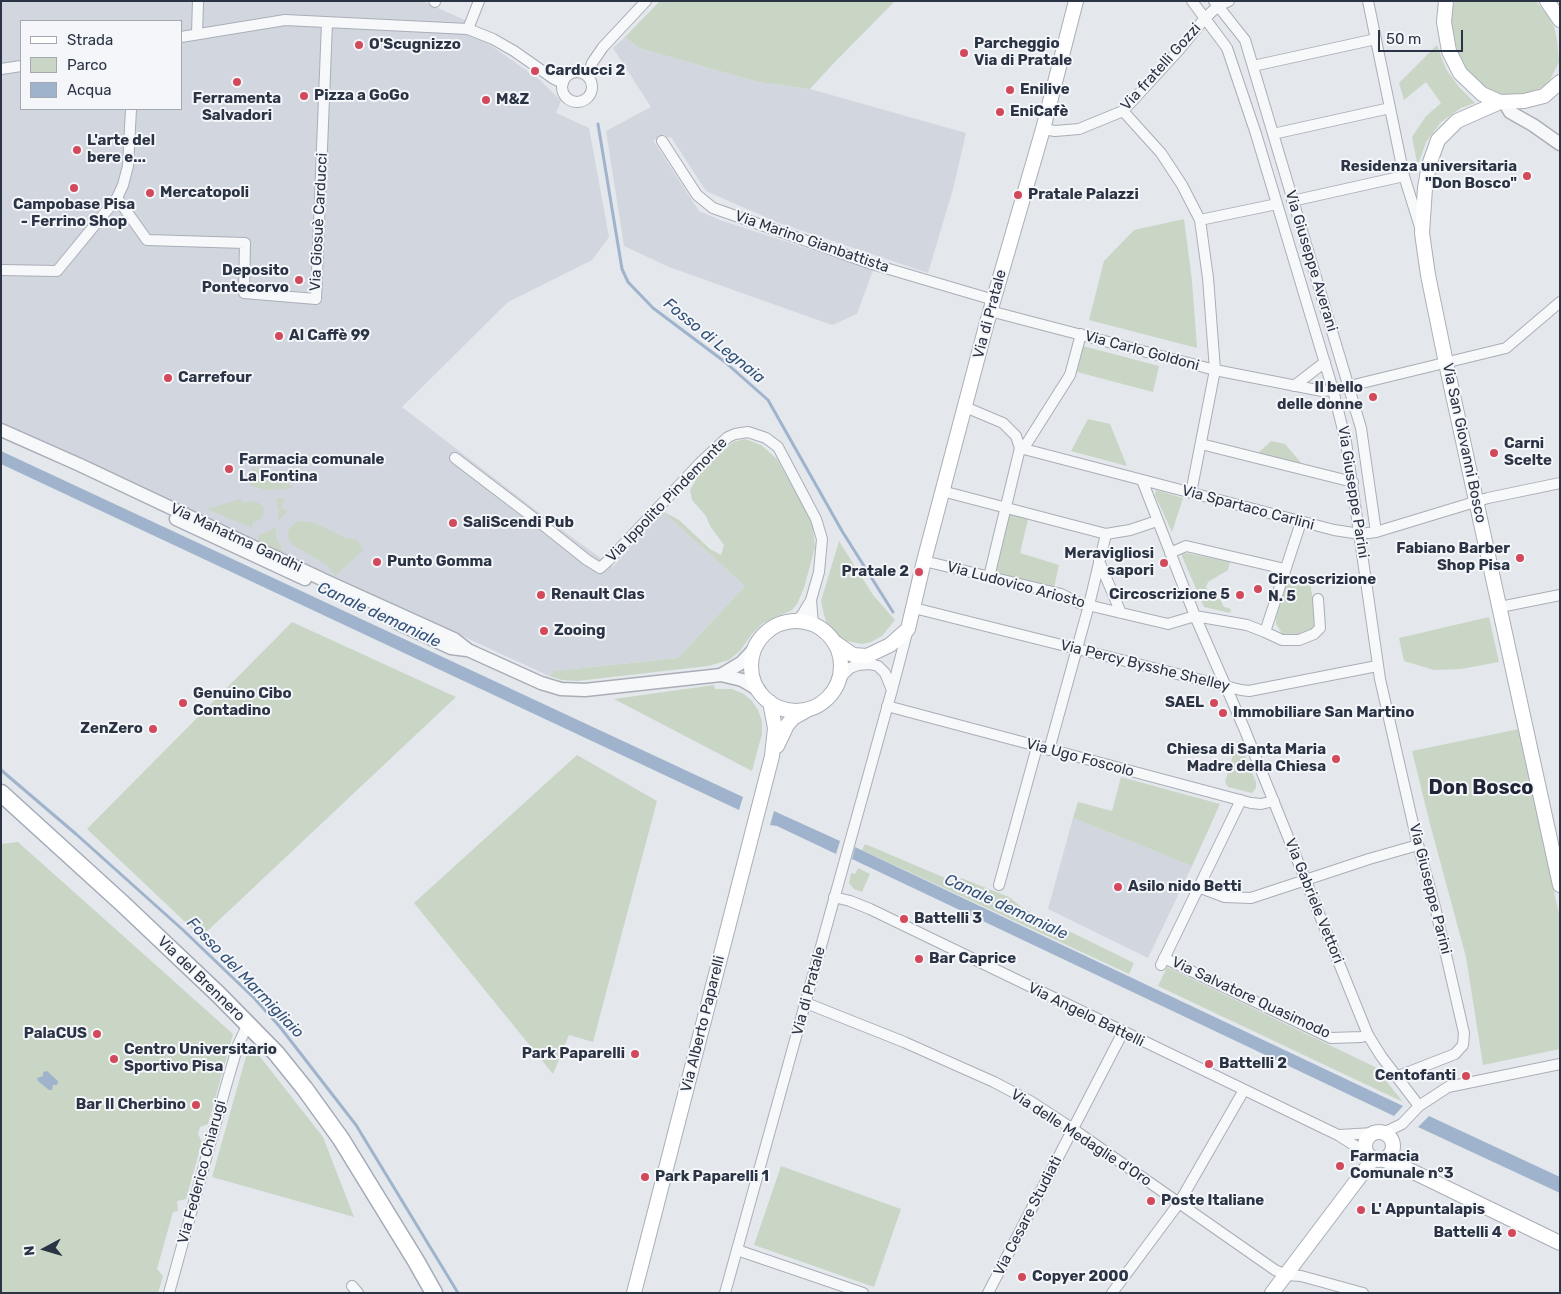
<!DOCTYPE html>
<meta charset="utf-8">
<style>
body{margin:0}
#map{position:relative;width:1561px;height:1294px;overflow:hidden;background:#e4e7ec;font-family:Rubik,sans-serif}
canvas{display:block}
.frame{position:absolute;inset:0;border:2px solid #2b3445;pointer-events:none}
.legend{position:absolute;left:20px;top:20px;width:162px;height:90px;box-sizing:border-box;background:#f4f6f9;border:1px solid #a4a8b1;margin:0;padding:6px 9px;list-style:none;font-size:15px;color:#2b3445}
.legend li{display:flex;align-items:center;gap:10px;height:25px}
.legend b{width:25px;border:1px solid #a4a8b1}
.north{position:absolute;left:20px;top:1224px;width:50px;height:50px;-webkit-text-stroke:4px #f4f6f9;paint-order:stroke;rotate:264deg;font-size:14px;font-weight:700;line-height:20px;text-align:center;color:#2b3445}
.north::after{content:'';display:block;margin:auto;width:18px;height:22px;background:#2b3445;clip-path:polygon(50% 0,100% 100%,50% 72%,0 100%)}
.scale{position:absolute;left:1378px;top:30px;width:85px;height:22px;box-sizing:border-box;border:2px solid #2b3445;border-top:0;padding-left:6px;font-size:15px;line-height:18px;white-space:nowrap;color:#2b3445;-webkit-text-stroke:4px #f4f6f9;paint-order:stroke}
</style>
<div id="map">
<canvas width="1561" height="1294"></canvas>
<div class="frame"></div>
<ul class="legend">
<li><b style="height:6px;background:#fff"></b>Strada</li>
<li><b style="height:14px;background:#c9d6c5"></b>Parco</li>
<li><b style="height:14px;background:#9fb4cc"></b>Acqua</li>
</ul>
<div class="north">N</div>
<div class="scale">50 m</div>
</div>
<script>
const g = document.querySelector('canvas').getContext('2d');
g.lineJoin = 'round';
function paint(path, color) {
  g.fillStyle = color;
  g.fill(path, 'evenodd');
}
function toPath(rows) {
  const path = new Path2D();
  for (const r of rows) {
    if (r.length === 3) {
      path.moveTo(r[0] + r[2], r[1]);
      path.arc(r[0], r[1], r[2], 0, 2 * Math.PI);
      continue;
    }
    path.moveTo(r[0], r[1]);
    for (let i = 2; i < r.length; i += 2) path.lineTo(r[i], r[i + 1]);
  }
  return path;
}
function strokePath(path, color, width, dash) {
  g.strokeStyle = color;
  g.lineWidth = width;
  g.lineCap = dash ? 'butt' : 'round';
  g.setLineDash(dash || []);
  g.stroke(path);
}
function write(font, color, halo, rows, align = 'center') {
  g.font = font + ' Rubik,sans-serif';
  g.lineWidth = 4;
  g.setLineDash([]);
  g.textBaseline = 'middle';
  g.strokeStyle = halo;
  g.fillStyle = color;
  for (const [text, x, y, turn = 0] of rows) {
    g.save();
    g.translate(x, y);
    g.rotate((+turn || 0) * Math.PI / 180);
    g.textAlign = isNaN(turn) ? turn : align;
    if (halo) g.strokeText(text, 0, 0);
    g.fillText(text, 0, 0);
    g.restore();
  }
}
paint(toPath([
 [1,1,422,1,465,20,473,37,486,42,540,80,561,101,556,113,589,128,609,237,592,260,508,302,402,407,555,525,613,567,662,511,745,586,678,658,555,671,549,676,1,423],
 [21,21,181,21,181,109,21,109],
 [625,37,639,48,758,82,810,89,966,133,953,189,928,273,779,223,706,191,671,137,653,140,699,211,720,220,873,270,857,314,832,325,669,267,624,246,606,131,651,107,613,48],
 [1073,818,1192,866,1148,958,1048,909]
]), '#d2d6de');
paint(toPath([
 [660,1,895,1,831,66,810,89,758,82,639,48,625,37],
 [1455,1,1536,1,1548,16,1554,27,1557,39,1559,62,1550,80,1543,87,1529,93,1502,95,1487,89,1467,71,1458,55,1451,20,1452,10],
 [1437,45,1446,69,1459,87,1475,103,1461,108,1441,122,1426,142,1419,162,1417,162,1412,137,1426,116,1441,103,1426,82,1404,100,1399,83],
 [1184,219,1192,281,1197,348,1089,320,1104,261,1134,230],
 [1083,346,1159,366,1153,392,1077,372],
 [1088,419,1110,424,1127,466,1071,451],
 [745,439,761,445,777,459,810,518,813,528,815,547,804,588,797,604,792,610,763,623,752,634,740,651,729,660,708,666,577,681,562,680,549,676,555,671,678,658,745,586,662,511,679,520,710,549,721,555,724,545,710,526,706,516,692,500,690,490,701,471,733,442],
 [1271,441,1285,444,1302,464,1254,457],
 [253,467,293,487,286,489,266,490,252,486,248,480],
 [1156,490,1183,498,1172,532,1155,495],
 [285,498,281,507,288,511,278,521,279,512,276,499],
 [241,499,243,503,254,501,260,504,264,508,262,518,252,523,252,528,207,509],
 [1005,507,1029,515,1020,553,1059,565,1053,592,989,577],
 [299,521,315,523,346,538,357,540,363,550,335,576,327,565,293,545,289,541,288,533,290,527],
 [276,526,276,538,284,553,258,540,259,535,270,531],
 [839,541,873,595,895,620,882,636,871,642,862,644,842,640,827,624,824,615,821,601],
 [1186,553,1230,562,1228,570,1208,582,1206,587,1212,598,1220,599,1224,607,1231,609,1230,613,1204,607,1181,554],
 [1292,576,1310,582,1317,626,1305,634,1290,637,1283,635,1276,624,1276,618,1284,588],
 [1489,617,1499,662,1461,669,1434,670,1404,661,1399,638],
 [292,622,456,697,201,937,87,829],
 [714,685,715,689,732,689,744,694,752,701,758,710,762,721,762,734,752,771,614,699],
 [1519,729,1560,919,1560,1049,1483,1065,1466,957,1430,824,1412,751],
 [1239,741,1256,782,1256,788,1252,793,1228,787,1225,782,1237,742],
 [577,755,657,801,593,1042,569,1035,553,1074,414,903],
 [1121,777,1220,804,1192,866,1073,818,1078,802,1112,811],
 [18,842,233,1034,208,1124,200,1127,198,1134,202,1142,186,1199,177,1201,178,1211,173,1212,157,1269,163,1276,158,1293,1,1293,1,844],
 [865,844,957,883,961,878,1009,897,1024,909,1134,963,1129,974,862,850],
 [858,868,870,874,862,892,854,889,849,883,851,873,855,874],
 [1167,967,1375,1067,1403,1102,1158,986],
 [250,1044,323,1137,354,1217,212,1177,245,1060],
 [781,1166,901,1209,874,1287,754,1245]
]), '#c9d6c5');
paint(toPath([
 [1,451,743,797,739,810,1,464],
 [774,811,840,841,836,854,777,826,770,825],
 [855,847,1403,1106,1394,1116,852,859],
 [47,1071,58,1081,57,1085,53,1085,52,1090,49,1090,38,1081,37,1078,43,1076,43,1072],
 [1429,1116,1560,1177,1560,1193,1418,1127]
]), '#9fb4cc');
strokePath(toPath([
 [598,124,622,269,628,282,653,308,725,362,768,400,842,531,893,612],
 [1,770,76,834,183,930,254,998,280,1027,356,1125,458,1293]
]), '#9fb4cc', 3);
const minor = toPath([
 [434,1,435,2],
 [1192,1,1227,48,1256,134,1333,390,1346,442,1380,679,1416,837,1435,907,1464,1033,1463,1045,1455,1054,1396,1077],
 [1214,1,1245,40,1361,428,1376,532],
 [1368,1,1404,176,1420,227],
 [468,29,479,1],
 [197,34,198,1],
 [181,37,285,20,468,29,493,39,514,51,554,79,563,83],
 [1253,66,1376,39],
 [1,69,21,66],
 [577,87,15],
 [588,77,592,63,603,47,646,1],
 [1123,111,1161,153,1182,185,1200,220,1208,278,1215,370,1191,493],
 [1043,129,1055,131,1079,129,1123,111,1178,51,1205,18,1218,6,1229,1],
 [1273,134,1390,108],
 [662,141,697,195,713,208,872,264,994,300],
 [117,198,147,240,245,243,244,293,316,299,327,23],
 [1292,201,1404,176],
 [1200,220,1277,204],
 [1,270,57,271,117,198,123,185,128,166,131,109],
 [990,311,1215,370,1322,391,1333,390,1506,348,1560,302],
 [1294,386,1325,362],
 [965,407,1003,423,1016,436,1020,448,1334,530,1360,534,1376,532,1488,498,1560,483],
 [1201,444,1353,482],
 [455,458,543,525,587,560,600,568,609,560,700,463,728,437,735,434,748,432,766,438,778,447,816,519,822,539,819,572,811,600,802,615,796,621],
 [1142,480,1195,616,1244,728,1368,1035,1381,1056,1419,1106],
 [942,491,1106,534,1130,530,1157,521],
 [1301,522,1265,632,1282,640,1299,640,1314,634,1320,628,1318,599],
 [1170,553,1186,546,1285,569],
 [924,561,1061,594,1079,603,1168,624,1195,616,1247,625,1265,632],
 [1099,561,1121,613],
 [989,577,1020,448,1027,443,1070,375,1081,334],
 [811,600,813,624],
 [1500,607,1560,595],
 [914,608,1241,690,1249,691,1377,666],
 [892,690,908,629],
 [887,706,1251,803,1261,804,1274,801],
 [1049,750,1089,605,1106,534],
 [999,885,1037,747],
 [1198,887,1225,897,1251,898,1369,859,1418,845],
 [834,897,850,901,870,909,1338,1135,1368,1154],
 [1164,958,1331,1038,1361,1037,1368,1035],
 [1161,965,1241,800],
 [806,1003,904,1042,994,1082,1030,1101,1073,1129,1275,1270,1286,1275,1301,1276,1363,1293],
 [1383,1133,1402,1124,1419,1106,1448,1087,1560,1064],
 [1339,1135,1374,1133],
 [737,1250,863,1293],
 [352,1286,358,1293],
 [169,1293,226,1086,238,1045,248,1024],
 [725,1293,892,690,885,673,878,666,870,664,858,665,850,668,838,680],
 [988,1293,1123,1032],
 [1112,1293,1179,1203,1244,1090]
]);
const tertiary = toPath([
 [1504,102,1510,112,1533,125,1560,144],
 [1,430,80,465,328,582,454,639,468,650,541,683,561,689,585,690,721,675,742,680,759,690],
 [176,519,305,579],
 [397,623,451,648,467,650],
 [721,675,741,663,755,648]
]);
const secondary = toPath([
 [1446,1,1444,22,1449,51,1460,73,1482,94,1500,102,1524,101,1544,96,1560,82],
 [1547,1,1560,20],
 [1500,102,1457,121,1438,140,1429,165,1425,188,1422,233,1428,275,1446,363,1560,885],
 [796,666,45],
 [833,641,853,655,867,656,890,645,908,629,924,561,986,326,1043,129,1076,1],
 [777,746,787,725,793,718,807,710],
 [1379,1146,14],
 [1384,1160,1397,1164,1560,1243],
 [634,1293,772,756,775,728,770,702],
 [1272,1293,1373,1159]
]);
const primary = toPath([
 [1,793,123,904,219,995,276,1053,305,1089,341,1139,416,1261,434,1293]
]);
strokePath(minor, '#a9aeb7', 12);
strokePath(tertiary, '#a9aeb7', 15);
strokePath(secondary, '#a9aeb7', 16);
strokePath(primary, '#a3abb8', 19);
strokePath(minor, '#f7f8fa', 10);
strokePath(tertiary, '#f7f8fa', 12);
strokePath(secondary, '#fff', 14);
strokePath(primary, '#fff', 16);
for (const [x, y, r, color] of [
 [359,45,5,"#d1495b"],
 [964,53,5,"#d1495b"],
 [535,71,5,"#d1495b"],
 [237,82,5,"#d1495b"],
 [1010,90,5,"#d1495b"],
 [304,96,5,"#d1495b"],
 [486,100,5,"#d1495b"],
 [1000,112,5,"#d1495b"],
 [77,150,5,"#d1495b"],
 [1527,176,5,"#d1495b"],
 [74,188,5,"#d1495b"],
 [150,193,5,"#d1495b"],
 [1018,195,5,"#d1495b"],
 [299,280,5,"#d1495b"],
 [279,336,5,"#d1495b"],
 [168,378,5,"#d1495b"],
 [1373,397,5,"#d1495b"],
 [1494,453,5,"#d1495b"],
 [229,469,5,"#d1495b"],
 [453,523,5,"#d1495b"],
 [1520,558,5,"#d1495b"],
 [377,562,5,"#d1495b"],
 [1164,563,5,"#d1495b"],
 [919,572,5,"#d1495b"],
 [1258,589,5,"#d1495b"],
 [541,595,5,"#d1495b"],
 [1240,595,5,"#d1495b"],
 [544,631,5,"#d1495b"],
 [183,703,5,"#d1495b"],
 [1214,703,5,"#d1495b"],
 [1223,713,5,"#d1495b"],
 [153,729,5,"#d1495b"],
 [1336,759,5,"#d1495b"],
 [1118,887,5,"#d1495b"],
 [904,919,5,"#d1495b"],
 [919,959,5,"#d1495b"],
 [97,1034,5,"#d1495b"],
 [635,1054,5,"#d1495b"],
 [114,1059,5,"#d1495b"],
 [1209,1064,5,"#d1495b"],
 [1466,1076,5,"#d1495b"],
 [196,1105,5,"#d1495b"],
 [1340,1166,5,"#d1495b"],
 [645,1177,5,"#d1495b"],
 [1151,1201,5,"#d1495b"],
 [1361,1210,5,"#d1495b"],
 [1512,1233,5,"#d1495b"],
 [1022,1277,5,"#d1495b"]
]) {
  const dot = new Path2D();
  dot.arc(x, y, r, 0, 2 * Math.PI);
  g.fillStyle = color;
  g.fill(dot);
  strokePath(dot, '#f4f6f9', 2);
}
write('bold 15px', '#2b3445', '#f4f6f9', [
 ["Parcheggio",974,44],
 ["Via di Pratale",974,61],
 ["O'Scugnizzo",369,45],
 ["Carducci 2",545,71],
 ["Enilive",1020,90],
 ["Pizza a GoGo",314,96],
 ["Ferramenta",237,99,"center"],
 ["Salvadori",237,116,"center"],
 ["M&Z",496,100],
 ["EniCafè",1010,112],
 ["L'arte del",87,141],
 ["bere e...",87,158],
 ["Residenza universitaria",1517,167,"right"],
 ["\"Don Bosco\"",1517,184,"right"],
 ["Mercatopoli",160,193],
 ["Pratale Palazzi",1028,195],
 ["Campobase Pisa",74,205,"center"],
 ["- Ferrino Shop",74,222,"center"],
 ["Deposito",289,271,"right"],
 ["Pontecorvo",289,288,"right"],
 ["Al Caffè 99",289,336],
 ["Carrefour",178,378],
 ["Il bello",1363,388,"right"],
 ["delle donne",1363,405,"right"],
 ["Carni",1504,444],
 ["Scelte",1504,461],
 ["Farmacia comunale",239,460],
 ["La Fontina",239,477],
 ["SaliScendi Pub",463,523],
 ["Fabiano Barber",1510,549,"right"],
 ["Shop Pisa",1510,566,"right"],
 ["Meravigliosi",1154,554,"right"],
 ["sapori",1154,571,"right"],
 ["Punto Gomma",387,562],
 ["Pratale 2",909,572,"right"],
 ["Circoscrizione",1268,580],
 ["N. 5",1268,597],
 ["Renault Clas",551,595],
 ["Circoscrizione 5",1230,595,"right"],
 ["Zooing",554,631],
 ["Genuino Cibo",193,694],
 ["Contadino",193,711],
 ["SAEL",1204,703,"right"],
 ["Immobiliare San Martino",1233,713],
 ["ZenZero",143,729,"right"],
 ["Chiesa di Santa Maria",1326,750,"right"],
 ["Madre della Chiesa",1326,767,"right"],
 ["Asilo nido Betti",1128,887],
 ["Battelli 3",914,919],
 ["Bar Caprice",929,959],
 ["PalaCUS",87,1034,"right"],
 ["Centro Universitario",124,1050],
 ["Sportivo Pisa",124,1067],
 ["Park Paparelli",625,1054,"right"],
 ["Battelli 2",1219,1064],
 ["Centofanti",1456,1076,"right"],
 ["Bar Il Cherbino",186,1105,"right"],
 ["Farmacia",1350,1157],
 ["Comunale n°3",1350,1174],
 ["Park Paparelli 1",655,1177],
 ["Poste Italiane",1161,1201],
 ["L' Appuntalapis",1371,1210],
 ["Battelli 4",1502,1233,"right"],
 ["Copyer 2000",1032,1277]
], 'left');
write('15px', '#2b3445', '#f4f6f9', [
 ["Via fratelli Gozzi",1161,67,-48],
 ["Via Giosuè Carducci",319,222,-87],
 ["Via Marino Gianbattista",812,242,19],
 ["Via Giuseppe Averani",1311,261,73],
 ["Via di Pratale",990,314,-75],
 ["Via Carlo Goldoni",1142,351,15],
 ["Via San Giovanni Bosco",1464,443,78],
 ["Via Giuseppe Parini",1353,492,81],
 ["Via Ippolito Pindemonte",667,500,-46],
 ["Via Spartaco Carlini",1248,508,15],
 ["Via Mahatma Gandhi",236,538,25],
 ["Via Ludovico Ariosto",1016,585,15],
 ["Via Percy Bysshe Shelley",1145,666,14],
 ["Via Ugo Foscolo",1080,758,15],
 ["Via Giuseppe Parini",1430,889,76],
 ["Via Gabriele Vettori",1314,901,68],
 ["Via del Brennero",201,979,44],
 ["Via di Pratale",809,991,-75],
 ["Via Salvatore Quasimodo",1251,998,25],
 ["Via Angelo Battelli",1086,1015,26],
 ["Via Alberto Paparelli",703,1024,-76],
 ["Via delle Medaglie d'Oro",1081,1138,33],
 ["Via Federico Chiarugi",202,1172,-75],
 ["Via Cesare Studiati",1028,1216,-63]
]);
write('italic 16px', '#34527a', '#f4f6f9', [
 ["Fosso di Legnaia",714,341,39],
 ["Canale demaniale",379,615,25],
 ["Canale demaniale",1006,907,25],
 ["Fosso del Marmigliaio",245,978,46]
]);
write('bold 20px', '#1d2536', '#f4f6f9', [
 ["Don Bosco",1481,788]
]);
</script>
